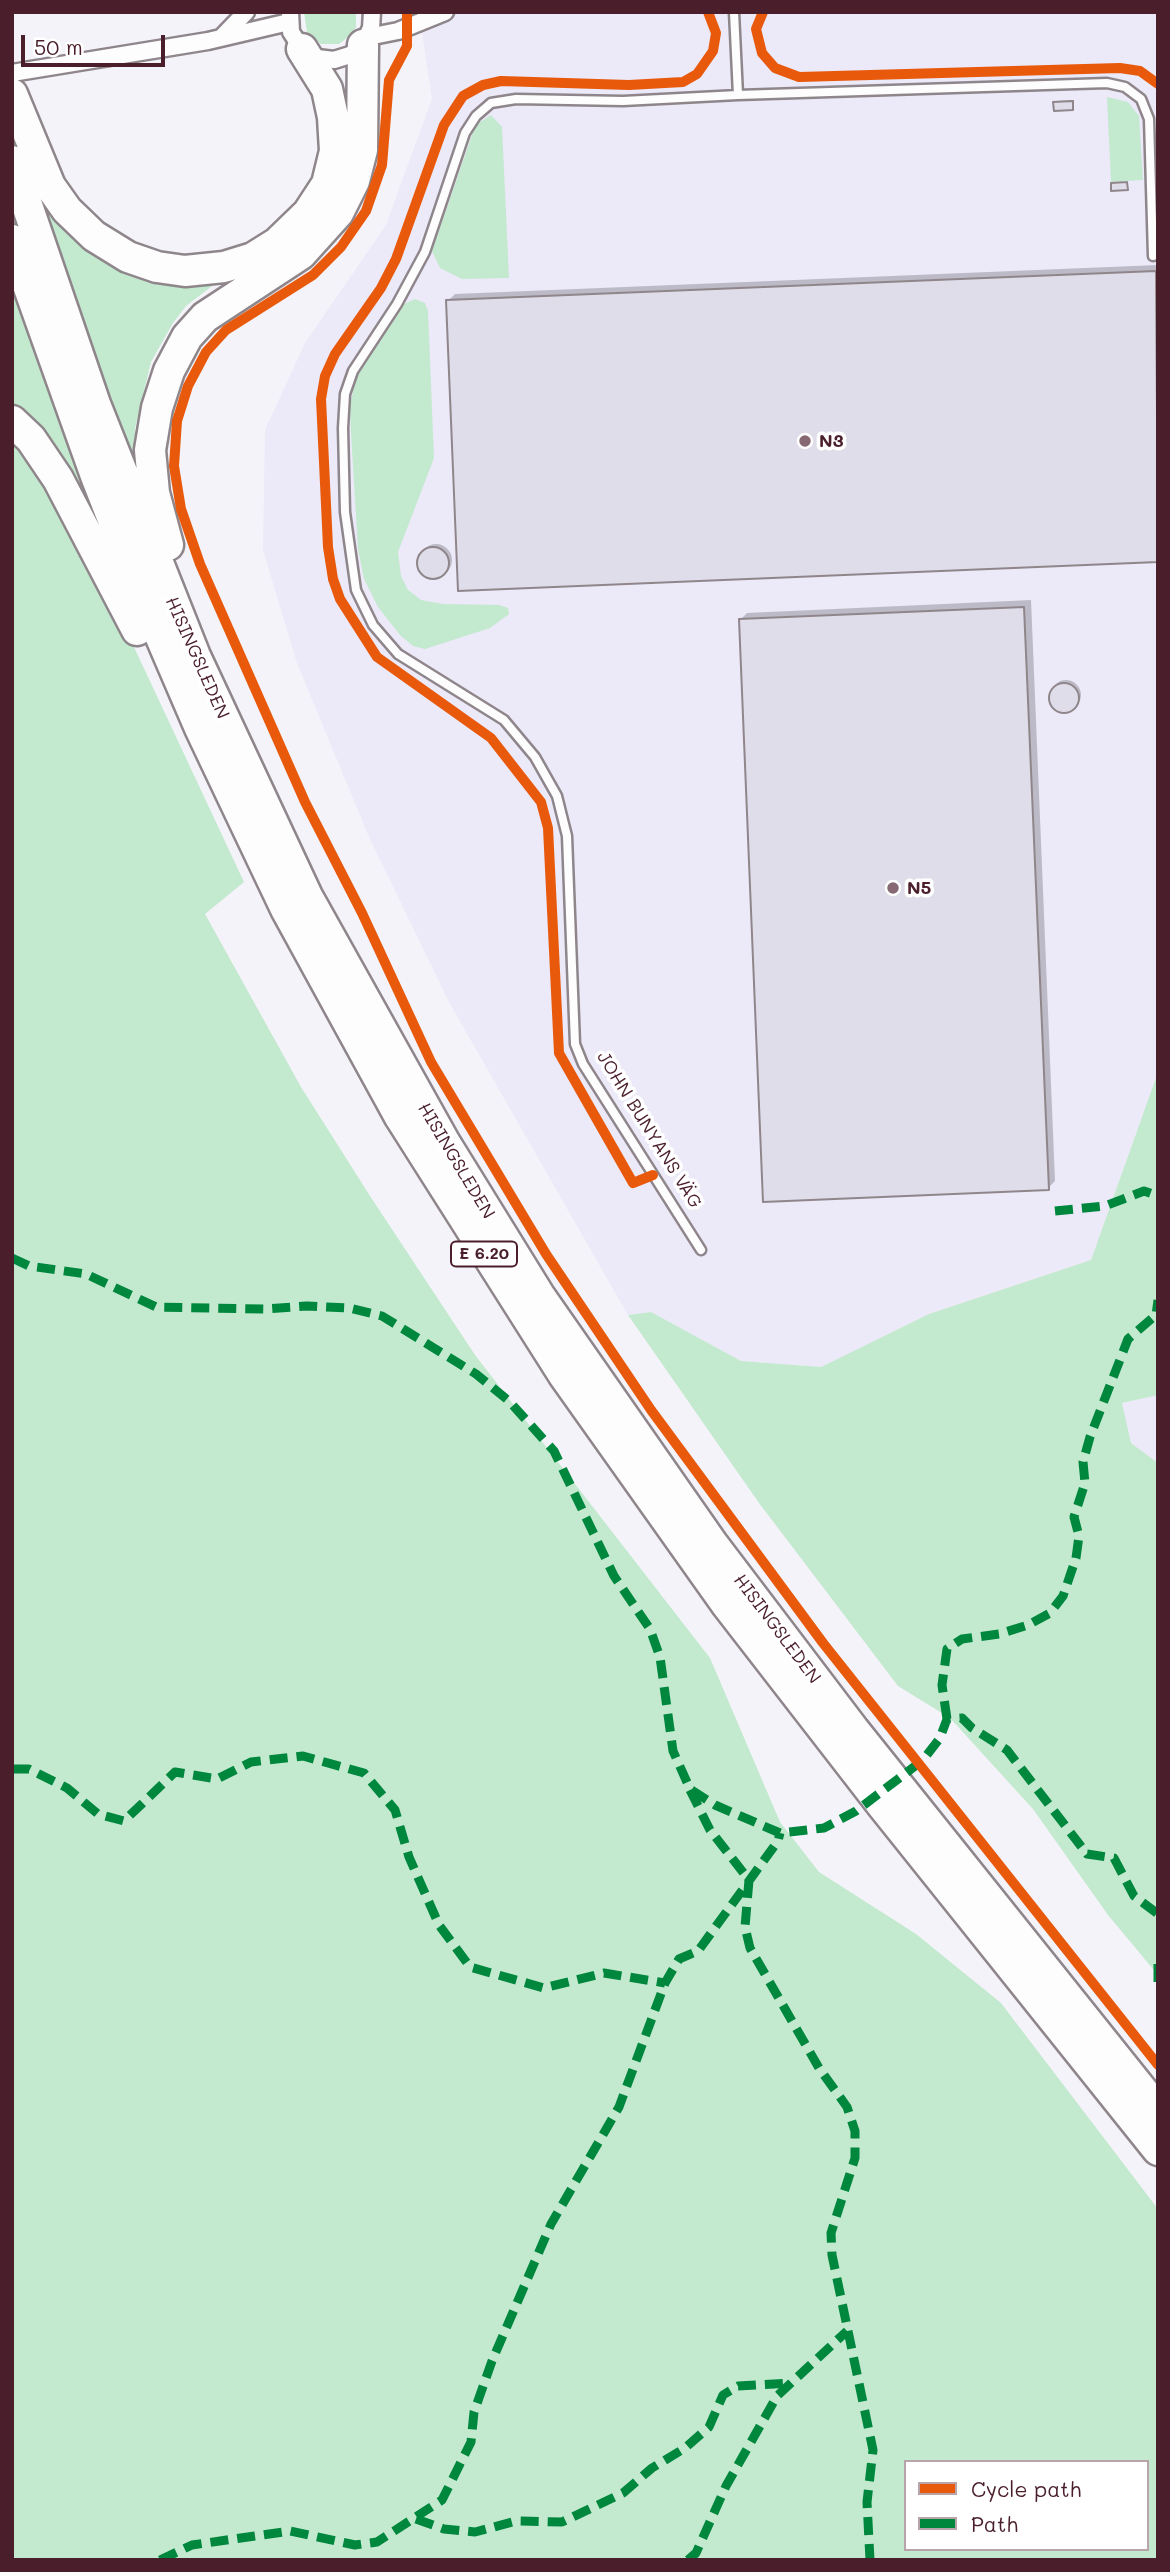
<!DOCTYPE html>
<meta charset="utf-8">
<style>
body{margin:0}
#map{position:relative;width:1170px;height:2572px;overflow:hidden;background:#f4f3f9;font-family:Mali,sans-serif}
canvas{display:block}
.frame{position:absolute;inset:0;border:14px solid #4a1f2b;pointer-events:none}
.legend{position:absolute;left:904px;top:2460px;width:245px;height:91px;box-sizing:border-box;background:#fff;border:2px solid #b7a5aa;margin:0;padding:9px 12px;list-style:none;font-size:21px;color:#4a1f2b}
.legend li{display:flex;align-items:center;gap:14px;height:35px}
.legend b{width:35px;border:2px solid #b7a5aa}
.scale{position:absolute;left:21px;top:35px;width:144px;height:32px;box-sizing:border-box;border:4px solid #4a1f2b;border-top:0;padding-left:9px;font-size:21px;line-height:24px;white-space:nowrap;color:#4a1f2b;-webkit-text-stroke:5px #fff;paint-order:stroke}
</style>
<div id="map">
<canvas width="1170" height="2572"></canvas>
<div class="frame"></div>
<ul class="legend">
<li><b style="height:9px;background:#e8590c"></b>Cycle path</li>
<li><b style="height:9px;background:#00873e"></b>Path</li>
</ul>
<div class="scale">50 m</div>
</div>
<script>
const g = document.querySelector('canvas').getContext('2d');
g.lineJoin = 'round';
function paint(path, color) {
  g.fillStyle = color;
  g.fill(path, 'evenodd');
}
function toPath(rows) {
  const path = new Path2D();
  for (const r of rows) {
    if (r.length === 3) {
      path.moveTo(r[0] + r[2], r[1]);
      path.arc(r[0], r[1], r[2], 0, 2 * Math.PI);
      continue;
    }
    path.moveTo(r[0], r[1]);
    for (let i = 2; i < r.length; i += 2) path.lineTo(r[i], r[i + 1]);
  }
  return path;
}
function strokePath(path, color, width, dash) {
  g.strokeStyle = color;
  g.lineWidth = width;
  g.lineCap = dash ? 'butt' : 'round';
  g.setLineDash(dash || []);
  g.stroke(path);
}
function write(font, color, halo, rows, align = 'center') {
  g.font = font + ' Mali,sans-serif';
  g.lineWidth = 7;
  g.setLineDash([]);
  g.textBaseline = 'middle';
  g.strokeStyle = halo;
  g.fillStyle = color;
  for (const [text, x, y, turn = 0] of rows) {
    g.save();
    g.translate(x, y);
    g.rotate((+turn || 0) * Math.PI / 180);
    g.textAlign = isNaN(turn) ? turn : align;
    if (halo) g.strokeText(text, 0, 0);
    g.fillText(text, 0, 0);
    g.restore();
  }
}
paint(toPath([
 [419,12,1158,12,1158,1072,1091,1260,929,1314,821,1367,741,1361,651,1312,628,1315,449,1002,369,837,297,663,263,550,265,430,305,343,386,225,432,99],
 [1158,1395,1158,1463,1131,1443,1122,1403]
]), '#ece9f8');
paint(toPath([
 [304,12,356,12,356,27,352,34,339,44,321,44,307,32],
 [1107,97,1128,102,1139,116,1143,180,1111,182],
 [491,115,502,127,509,278,462,279,440,268,432,251,473,132,477,124],
 [26,165,168,281,216,283,186,306,173,323,151,362,135,428,141,479,132,467],
 [12,274,109,542,12,409],
 [415,299,425,303,428,311,434,458,398,552,401,576,408,590,421,600,443,604,499,605,508,608,509,614,490,628,425,649,413,646,400,635,378,607,364,579,358,549,351,433,350,406,357,372,404,304],
 [12,434,24,444,104,583,244,882,205,914,301,1087,370,1196,475,1355,710,1658,780,1822,819,1872,916,1934,1001,2003,1158,2209,1158,2560,12,2560],
 [906,2462,1147,2462,1147,2549,906,2549],
 [1158,1072,1158,1395,1122,1403,1131,1443,1158,1463,1158,1975,1108,1915,1033,1809,950,1718,898,1686,759,1503,628,1315,651,1312,741,1361,821,1367,929,1314,1091,1260]
]), '#c3e9cf');
paint(toPath([
 [1074,100,1072,108,1055,102,1057,101],
 [1158,265,1158,561,448,301,455,294],
 [436,560,16],
 [1031,600,1055,1181,1048,1188,740,620,747,613],
 [1066,695,15]
]), '#0003');
const building = toPath([
 [1073,101,1073,110,1054,111,1053,102,1073,101],
 [1127,182,1128,190,1111,191,1111,183,1127,182],
 [1156,271,1158,562,458,591,446,300,1156,271],
 [433,563,16],
 [1024,607,1049,1190,763,1202,739,619,1024,607],
 [1064,698,15]
]);
paint(building, '#e0ddea');
strokePath(building, '#8f868b', 2);
const lane = toPath([
 [738,95,1107,83,1125,87,1141,99,1149,119,1153,256],
 [701,1250,583,1064,575,1044,567,836,557,796,535,757,504,720,398,654,373,625,356,590,345,512,343,428,345,394,353,371,397,304,425,252,465,133,476,116,491,103,516,99,623,101,738,95,734,12]
]);
const street = toPath([
 [290,12,291,32,302,49,317,58,334,60,350,55,363,45,371,28,372,12],
 [368,37,398,31,445,12],
 [221,38,246,12],
 [12,73,208,41,289,22]
]);
const highway = toPath([
 [12,94,50,186,67,210,94,236,128,257,157,267,185,271,224,267,253,258,277,243,308,213,327,184,335,151,333,117,327,89,302,49],
 [12,161,95,404,195,656,307,896,445,1143,539,1295,712,1543,854,1730,1158,2110],
 [12,240,96,476,141,591,200,728,286,909,400,1117,563,1374,727,1605,882,1805,1158,2150],
 [12,421,31,439,58,479,137,630],
 [168,545,154,493,150,450,157,408,169,371,187,337,205,317,301,254,338,213,354,181,362,150,363,45]
]);
strokePath(lane, '#8f868b', 13);
strokePath(street, '#8f868b', 21);
strokePath(highway, '#8f868b', 35);
strokePath(lane, '#fdfdfe', 8);
strokePath(street, '#fdfdfe', 16);
strokePath(highway, '#fdfdfe', 30);
strokePath(toPath([
 [1055,1211,1105,1206,1144,1191,1158,1196],
 [12,1258,29,1266,86,1274,156,1307,264,1309,307,1306,349,1308,382,1316,476,1374,509,1401,554,1451,614,1576,650,1629,660,1657,673,1751,690,1789,715,1805,780,1833,824,1828,856,1811,923,1760,940,1738,947,1719,962,1718,972,1728,1007,1750,1087,1854,1114,1858,1134,1896,1158,1914],
 [947,1719,942,1685,947,1649,962,1639,999,1634,1028,1625,1050,1613,1063,1596,1076,1558,1079,1536,1074,1517,1085,1483,1083,1462,1090,1437,1128,1339,1156,1315,1158,1300],
 [12,1769,29,1769,67,1788,98,1814,124,1821,175,1772,217,1779,251,1762,303,1756,364,1773,395,1810,409,1857,439,1925,470,1967,544,1988,604,1973,665,1983],
 [690,1790,710,1830,749,1880,745,1927,750,1948,819,2068,847,2107,855,2131,855,2158,831,2233,832,2255,873,2450,867,2502,870,2560],
 [1158,1964,1158,1987],
 [416,2519,444,2529,475,2532,516,2521,562,2522,623,2493,652,2468,685,2448,709,2427,723,2395,738,2386,791,2383],
 [160,2560,192,2545,290,2531,355,2545,377,2542,442,2500,471,2442,474,2412,492,2361,551,2224,619,2107,665,1983,679,1959,698,1951,778,1841,780,1833],
 [688,2560,696,2553,726,2486,777,2396,847,2331]
]), '#00873e', 9, [18, 9]);
strokePath(toPath([
 [407,12,407,46,389,80,382,165,366,211,341,247,313,275,226,330,206,352,188,386,177,421,174,466,181,509,200,564,305,802,362,913,431,1062,546,1254,651,1410,823,1643,1158,2065],
 [763,12,756,29,762,53,775,68,799,77,1120,68,1140,71,1158,84],
 [653,1175,633,1183,559,1053,548,828,541,802,491,738,377,657,340,599,333,579,328,547,321,399,325,376,335,354,381,288,396,259,444,125,463,96,483,85,501,81,629,85,683,82,697,74,713,51,716,33,708,12]
]), '#e8590c', 10);
for (const [x, y, r, color] of [
 [805,441,7,"#866973"],
 [893,888,7,"#866973"]
]) {
  const dot = new Path2D();
  dot.arc(x, y, r, 0, 2 * Math.PI);
  g.fillStyle = color;
  g.fill(dot);
  strokePath(dot, '#fff', 2.5);
}
for (const [x, y, w] of [
 [484,1254,66]
]) {
  const box = new Path2D();
  box.roundRect(x - w / 2, y - 12.5, w, 25, 5);
  g.fillStyle = '#fff';
  g.fill(box);
  strokePath(box, '#4a1f2b', 2);
}
write('bold 16px', '#4a1f2b', null, [
 ["E 6.20",484,1254]
]);
write('bold 18px', '#4a1f2b', '#fff', [
 ["N3",819,441],
 ["N5",907,888]
], 'left');
write('18px', '#4a1f2b', '#fff', [
 ["HISINGSLEDEN",197,658,66],
 ["JOHN BUNYANS VÄG",649,1130,58],
 ["HISINGSLEDEN",456,1161,59],
 ["HISINGSLEDEN",777,1629,53]
]);
</script>
